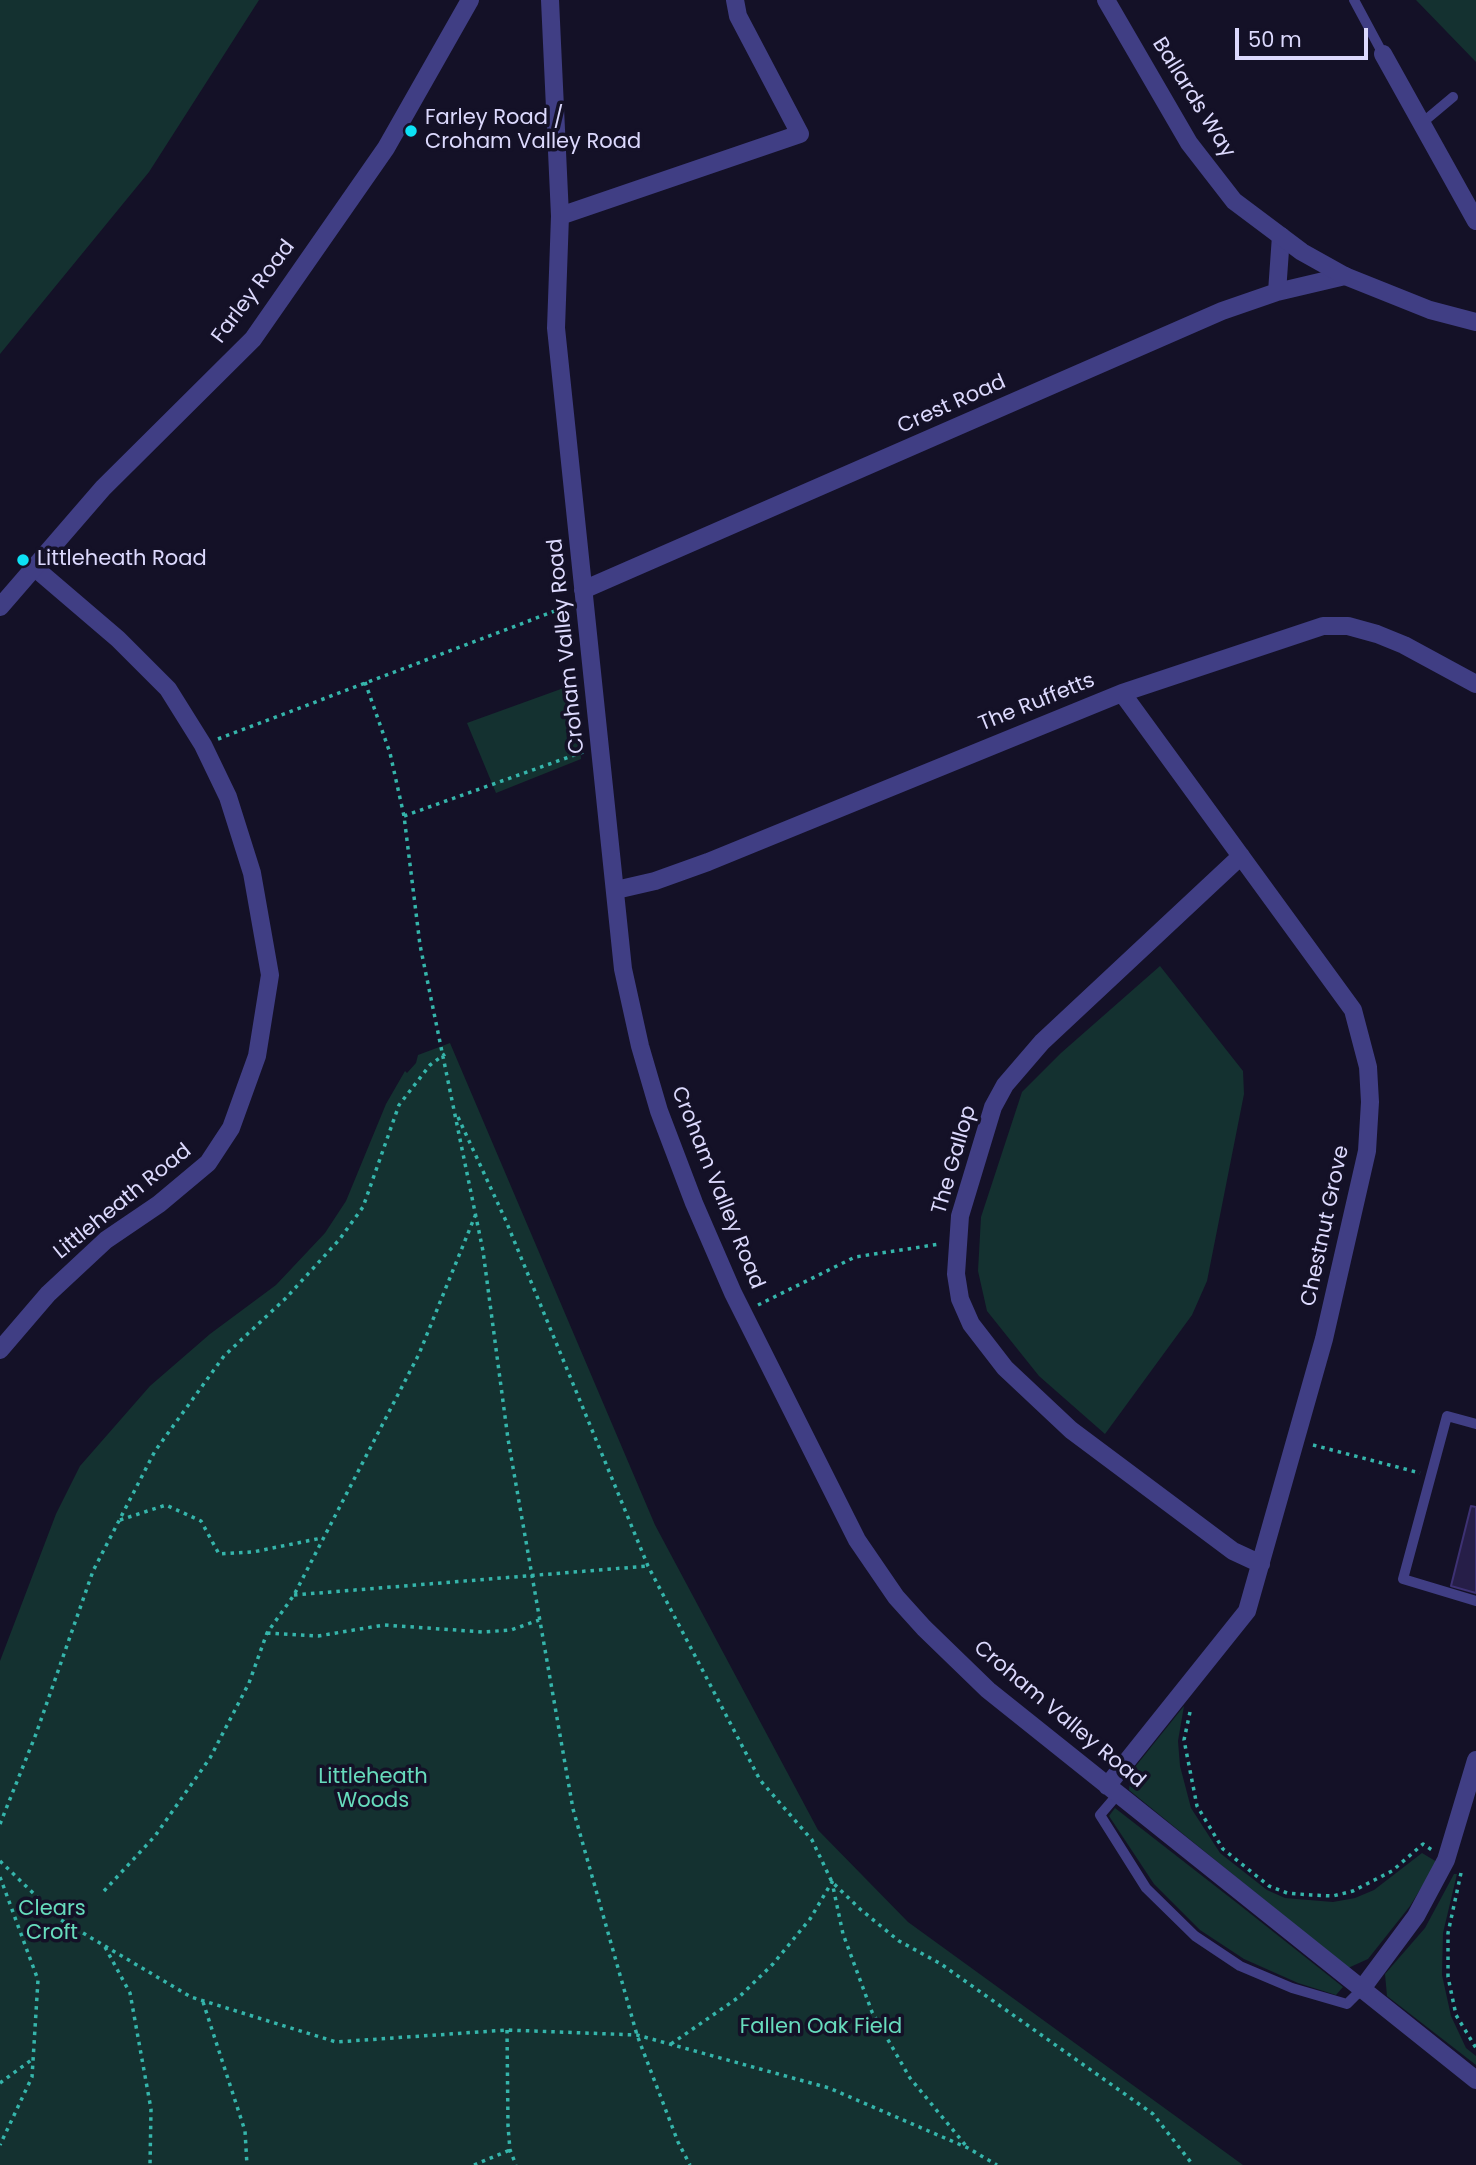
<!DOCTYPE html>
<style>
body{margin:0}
#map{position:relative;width:1476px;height:2165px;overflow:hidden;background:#141127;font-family:Poppins,sans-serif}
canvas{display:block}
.scale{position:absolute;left:1235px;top:28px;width:133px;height:32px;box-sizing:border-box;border:4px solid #dcd9fd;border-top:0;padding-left:9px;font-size:21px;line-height:24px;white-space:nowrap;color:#dcd9fd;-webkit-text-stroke:5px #141127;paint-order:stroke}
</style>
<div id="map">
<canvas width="1476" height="2165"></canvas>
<div class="scale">50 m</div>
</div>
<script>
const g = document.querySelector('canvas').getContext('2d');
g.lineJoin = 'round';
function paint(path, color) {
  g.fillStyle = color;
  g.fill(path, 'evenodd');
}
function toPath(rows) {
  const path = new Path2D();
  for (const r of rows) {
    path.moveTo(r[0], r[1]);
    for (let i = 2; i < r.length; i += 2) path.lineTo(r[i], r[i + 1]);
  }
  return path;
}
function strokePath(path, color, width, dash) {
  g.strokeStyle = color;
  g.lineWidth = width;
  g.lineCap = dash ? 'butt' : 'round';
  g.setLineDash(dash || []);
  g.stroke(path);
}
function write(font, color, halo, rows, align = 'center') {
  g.font = font + ' Poppins,sans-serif';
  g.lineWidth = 7;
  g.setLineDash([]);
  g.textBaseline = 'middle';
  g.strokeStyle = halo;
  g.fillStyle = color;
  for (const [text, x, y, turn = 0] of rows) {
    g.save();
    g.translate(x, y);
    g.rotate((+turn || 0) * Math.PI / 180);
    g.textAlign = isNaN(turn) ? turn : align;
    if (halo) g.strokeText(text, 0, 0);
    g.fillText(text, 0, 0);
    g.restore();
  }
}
paint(toPath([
 [0,0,259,0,149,172,0,354],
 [1416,0,1476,0,1476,62],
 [572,685,581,759,496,793,467,723],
 [1160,966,1243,1071,1244,1094,1207,1281,1192,1315,1105,1434,1039,1376,987,1311,978,1271,981,1217,1022,1092,1061,1053],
 [450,1043,655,1525,818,1830,908,1922,1243,2165,0,2165,0,1661,56,1514,80,1466,150,1386,210,1334,276,1285,325,1233,346,1201,386,1104,405,1071,407,1073,416,1063,418,1055],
 [1184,1706,1178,1741,1180,1766,1191,1808,1220,1853,1267,1890,1285,1898,1333,1902,1355,1898,1374,1890,1422,1853,1437,1862,1410,1906,1368,1959,1348,1968,1129,1790,1131,1772],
 [1115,1808,1237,1903,1343,1987,1336,1995,1298,1983,1244,1959,1200,1930,1154,1884,1109,1816],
 [1454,1874,1457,1874,1443,1933,1442,1975,1451,2016,1466,2048,1476,2056,1476,2065,1387,1996,1385,1974,1425,1928]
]), '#143130');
const building = toPath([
 [1471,1506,1476,1507,1476,1593,1451,1586,1471,1506]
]);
paint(building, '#261e48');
strokePath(building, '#3d3173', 2);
strokePath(toPath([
 [365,682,390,753,404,816,420,945,483,1251,508,1439,573,1809,637,2035,678,2142,690,2165],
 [218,739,568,606],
 [404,816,583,752],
 [458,1117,506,1221,648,1566,760,1780,812,1840,832,1882,860,1909,899,1941,941,1964,1153,2114,1193,2165],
 [758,1305,855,1257,940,1244],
 [1313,1445,1420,1473],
 [120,1520,166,1505,201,1521,219,1554,253,1552,322,1538],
 [294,1595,648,1566],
 [267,1633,318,1636,384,1625,483,1632,511,1630,539,1620],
 [1190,1712,1184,1740,1197,1806,1223,1849,1269,1886,1287,1893,1311,1895,1333,1896,1353,1891,1392,1871,1423,1844,1432,1850],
 [0,1824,36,1734,93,1571,155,1451,224,1356,286,1298,339,1240,363,1207,399,1105,430,1065,445,1054],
 [0,1861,61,1920,191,1997,336,2042,507,2030,637,2035,829,2088,968,2148,997,2165],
 [1461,1873,1448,1933,1448,1977,1456,2015,1476,2048],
 [0,1877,38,1980,32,2077,0,2145],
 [104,1891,155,1836,210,1758,249,1683,267,1633,294,1595,419,1354,475,1216],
 [105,1947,130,1993,151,2109,150,2165],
 [203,2002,245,2131,247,2165],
 [507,2030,508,2126,510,2150,516,2165],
 [671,2044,739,1997,773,1964,810,1919,832,1882,843,1934,872,2012,910,2078,967,2147],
 [0,2083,34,2058],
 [474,2165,510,2150]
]), '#35b5ab', 3.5, [3.5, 5]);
strokePath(toPath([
 [1354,0,1383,54],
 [1422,123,1453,97],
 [1476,1424,1447,1416,1403,1579,1476,1601],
 [1118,1794,1100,1815,1146,1888,1195,1936,1240,1966,1292,1988,1347,2004,1361,1990]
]), '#403e84', 10);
strokePath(toPath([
 [550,0,560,216,556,328,623,969,640,1046,659,1111,694,1203,733,1293,857,1540,896,1597,924,1628,988,1690,1476,2080],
 [1383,54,1476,221],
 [560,216,800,134,738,16,735,0],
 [1277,292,1281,236],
 [583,590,1222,311,1277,292,1345,276],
 [1241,856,1042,1042,1005,1085,993,1107,960,1216,956,1274,960,1299,971,1324,1005,1368,1071,1430,1233,1551,1261,1564],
 [616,890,655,881,708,862,1122,693,1323,626,1348,626,1377,634,1404,645,1476,684],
 [0,1350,48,1294,106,1240,159,1204,208,1163,231,1128,257,1056,270,975,252,873,228,797,203,745,168,689,118,639,35,568],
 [1107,1786,1247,1611,1324,1339,1367,1151,1370,1102,1368,1067,1353,1010,1122,693],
 [1361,1990,1416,1916,1446,1860,1476,1760]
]), '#403e84', 18);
strokePath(toPath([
 [1106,0,1189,143,1234,201,1302,252,1345,276,1430,310,1476,322],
 [0,607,103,488,253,339,386,148,470,0]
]), '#403e84', 18);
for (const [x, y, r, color] of [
 [411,131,7,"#0de1f5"],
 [23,560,7,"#0de1f5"]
]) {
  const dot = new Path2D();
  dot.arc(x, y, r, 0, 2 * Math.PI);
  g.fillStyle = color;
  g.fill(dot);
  strokePath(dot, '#141127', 2.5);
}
write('21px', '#dcd9fd', '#141127', [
 ["Ballards Way",1193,98,58],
 ["Farley Road",254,292,-53],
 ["Crest Road",952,405,-24],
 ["Croham Valley Road",567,646,-96],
 ["The Ruffetts",1037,703,-22],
 ["The Gallop",955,1160,-74],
 ["Croham Valley Road",717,1188,68],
 ["Littleheath Road",123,1202,-39],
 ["Chestnut Grove",1326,1226,-78],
 ["Croham Valley Road",1059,1715,40]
]);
write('21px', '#dcd9fd', '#141127', [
 ["Farley Road /",425,119],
 ["Croham Valley Road",425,143],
 ["Littleheath Road",37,560]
], 'left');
write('21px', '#67dcbd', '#141127', [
 ["Littleheath",373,1778],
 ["Woods",373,1802],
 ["Clears",52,1910],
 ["Croft",52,1934],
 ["Fallen Oak Field",821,2028]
]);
</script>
